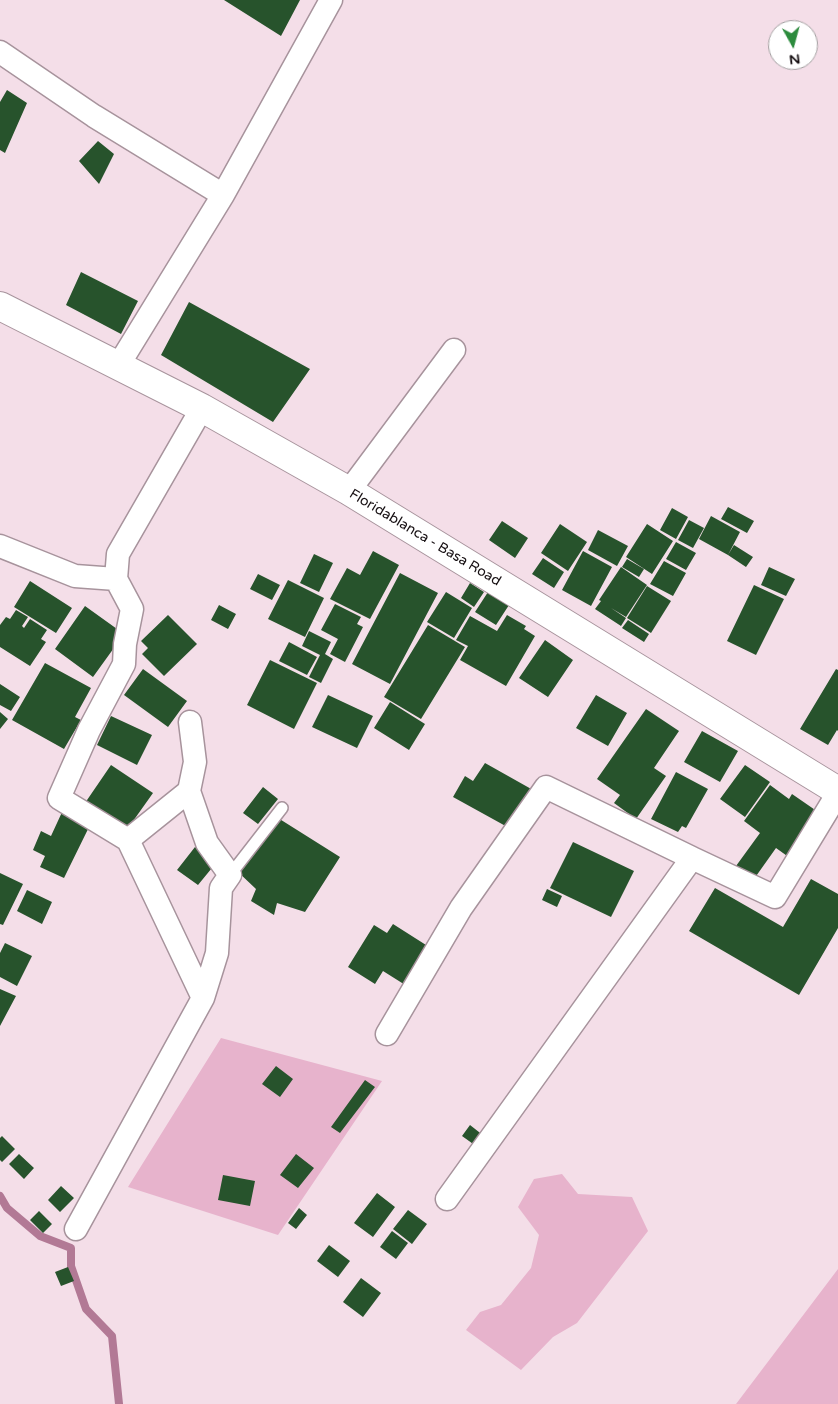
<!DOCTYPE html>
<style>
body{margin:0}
#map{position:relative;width:838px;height:1404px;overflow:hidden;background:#f4dee8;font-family:"Varela Round",sans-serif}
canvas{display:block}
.north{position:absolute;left:768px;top:20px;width:50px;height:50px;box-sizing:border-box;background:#fff;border:1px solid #a29fa0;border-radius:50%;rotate:173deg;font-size:14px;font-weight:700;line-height:20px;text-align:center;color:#160f12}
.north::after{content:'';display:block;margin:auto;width:18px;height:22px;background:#2c8b3d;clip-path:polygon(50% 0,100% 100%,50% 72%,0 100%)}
</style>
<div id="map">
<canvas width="838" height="1404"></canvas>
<div class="north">N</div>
</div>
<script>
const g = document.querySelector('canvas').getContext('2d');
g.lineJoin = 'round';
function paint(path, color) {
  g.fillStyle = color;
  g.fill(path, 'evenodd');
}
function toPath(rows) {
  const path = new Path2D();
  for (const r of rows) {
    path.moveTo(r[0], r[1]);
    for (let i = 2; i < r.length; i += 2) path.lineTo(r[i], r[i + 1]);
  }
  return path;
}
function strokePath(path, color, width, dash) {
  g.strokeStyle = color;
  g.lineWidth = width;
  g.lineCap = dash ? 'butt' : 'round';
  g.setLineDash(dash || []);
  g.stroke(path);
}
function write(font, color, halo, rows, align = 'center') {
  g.font = font + ' "Varela Round",sans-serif';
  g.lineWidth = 5;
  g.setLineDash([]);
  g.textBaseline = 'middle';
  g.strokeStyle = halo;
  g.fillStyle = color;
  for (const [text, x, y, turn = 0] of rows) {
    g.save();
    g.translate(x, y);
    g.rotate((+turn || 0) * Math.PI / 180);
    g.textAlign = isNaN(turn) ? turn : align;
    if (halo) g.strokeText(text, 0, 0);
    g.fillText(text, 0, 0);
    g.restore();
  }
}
paint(toPath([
 [221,1038,382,1081,278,1235,128,1187],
 [562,1174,578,1194,632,1197,648,1231,577,1323,553,1337,521,1370,466,1330,480,1312,501,1305,531,1268,539,1235,518,1207,534,1179],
 [838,1269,838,1404,736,1404,767,1363]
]), '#e7b3cc');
strokePath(toPath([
 [0,1196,7,1208,40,1236,71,1248,71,1266,86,1309,112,1336,119,1404]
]), '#b27995', 8);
paint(toPath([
 [224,0,300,0,281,36],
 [7,90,27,103,5,153,0,150,0,102],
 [98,141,114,154,99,184,79,161],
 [81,272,138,301,121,334,66,305],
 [189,302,310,369,273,422,161,355],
 [728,507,754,521,747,533,721,519],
 [672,508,688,517,676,539,660,530],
 [711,516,740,532,728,555,699,539],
 [689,520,704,528,693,548,678,540],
 [502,521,528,538,515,558,489,540],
 [560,524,587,542,568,571,541,553],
 [647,524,673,541,652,574,626,557],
 [598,530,628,546,617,566,588,550],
 [676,542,696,553,686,570,666,559],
 [734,545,753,557,746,567,728,555],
 [373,551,399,565,370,619,330,599,347,568,360,575],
 [583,551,612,567,591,606,562,590],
 [314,554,333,563,319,592,300,583],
 [543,558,564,572,554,588,532,574],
 [627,559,644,569,639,577,622,567],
 [664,561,686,573,673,596,650,584],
 [621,567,647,585,626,617,611,608,626,618,621,626,595,609,601,601,599,600],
 [769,567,795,579,786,596,761,585],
 [400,573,438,593,390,684,352,664],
 [258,574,280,585,272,600,250,589],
 [288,580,324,598,305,637,268,619],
 [30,581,72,608,56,633,14,607],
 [470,583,484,592,474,607,461,598],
 [754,585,784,599,756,655,727,641],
 [647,586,671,601,651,633,627,618],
 [446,592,472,608,454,638,427,622],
 [488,592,509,605,496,625,475,612],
 [335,604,361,617,357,624,363,627,345,662,330,654,338,639,321,630],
 [219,605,236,614,228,629,211,620],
 [85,606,124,634,93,677,55,649],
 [16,610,28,617,22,626,24,628,30,619,47,630,41,639,46,642,30,666,0,647,0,625,6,617,10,619],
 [168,615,197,644,164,676,142,654,148,648,141,641],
 [507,615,526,626,524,629,535,636,506,686,460,660,468,646,456,640,470,616,497,631],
 [628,620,649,634,644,642,622,628],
 [428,625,465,647,421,719,384,697],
 [309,631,331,642,325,654,333,659,321,683,309,677,320,655,302,646],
 [545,640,573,660,548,697,519,678],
 [289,642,317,657,307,675,279,661],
 [270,660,317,683,294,729,247,705],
 [45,663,91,688,75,717,81,720,64,749,12,720],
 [143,669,187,701,168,727,124,695],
 [836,669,838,670,838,731,837,730,828,745,800,729],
 [0,684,20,697,11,711,0,705],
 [328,695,373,716,357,748,312,727],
 [596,695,627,713,608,746,576,728],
 [390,702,425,724,409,750,374,728],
 [646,709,679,731,654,768,666,776,636,819,614,803,620,795,597,779],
 [0,712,8,719,0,729],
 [111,716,152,735,137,765,97,745],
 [702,731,738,751,720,782,684,762],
 [485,763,533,790,511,829,453,797,465,776,473,781],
 [111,765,153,793,126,831,85,803],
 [745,765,770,782,745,817,720,799],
 [676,772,708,789,686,828,682,826,678,832,651,819],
 [770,785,789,799,792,794,821,814,790,858,776,848,754,879,736,866,760,833,744,821],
 [263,787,278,799,258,824,243,813],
 [63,810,91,823,64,878,40,867,45,856,33,850,41,831,51,836],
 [278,818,340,857,305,912,277,903,274,915,251,901,256,889,237,871],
 [573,842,634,871,611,917,550,888],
 [195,847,216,863,198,885,177,870],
 [0,873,23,884,3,925,0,924],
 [811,879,838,894,838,928,799,995,689,931,715,888,783,927],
 [547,889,562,896,557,907,542,900],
 [27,890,52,902,42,924,17,911],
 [393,924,426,945,419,956,428,962,410,988,383,971,375,984,348,967,374,925,387,933],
 [5,943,32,956,17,986,0,977,0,953],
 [0,989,16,996,0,1026],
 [276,1066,293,1079,280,1097,262,1084],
 [365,1080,375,1087,340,1133,331,1127],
 [470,1125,484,1136,476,1146,462,1136],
 [2,1136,15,1149,2,1162,0,1160,0,1138],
 [19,1154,34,1168,24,1179,9,1164],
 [296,1154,314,1168,298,1188,280,1175],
 [223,1175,255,1181,250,1206,218,1200],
 [61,1186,74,1198,60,1212,48,1200],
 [377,1193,395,1207,373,1237,354,1223],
 [299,1208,307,1215,296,1229,288,1223],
 [408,1210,427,1224,412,1244,393,1229],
 [39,1211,52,1224,43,1233,30,1220],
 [392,1231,408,1243,396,1259,380,1247],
 [329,1245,350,1261,338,1277,317,1261],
 [68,1267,74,1281,61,1286,55,1272],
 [361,1278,381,1293,363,1317,343,1302]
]), '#27532c');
const service = toPath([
 [230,875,282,808]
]);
const minor = toPath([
 [0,52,94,116,223,195,118,366],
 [223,195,331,0],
 [349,491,454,350],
 [0,546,75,576,116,579],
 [189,791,207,843,230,875,221,888,217,953,203,998,128,840,59,798,89,730,124,664,125,644,132,609,116,579,118,554,202,408],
 [128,840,189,791,195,762,190,722],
 [387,1034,461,908,546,787,692,858],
 [447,1199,692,858,775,897,838,793],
 [76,1229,203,998]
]);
const primary = toPath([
 [0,306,202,408,349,491,838,791]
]);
strokePath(service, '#a7939c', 14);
strokePath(minor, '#a7939c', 25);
strokePath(primary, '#a7939c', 30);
strokePath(service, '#fff', 11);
strokePath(minor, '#fff', 22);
strokePath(primary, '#fff', 28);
write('14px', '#160f12', '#fff', [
 ["Floridablanca - Basa Road",425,538,31]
]);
</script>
